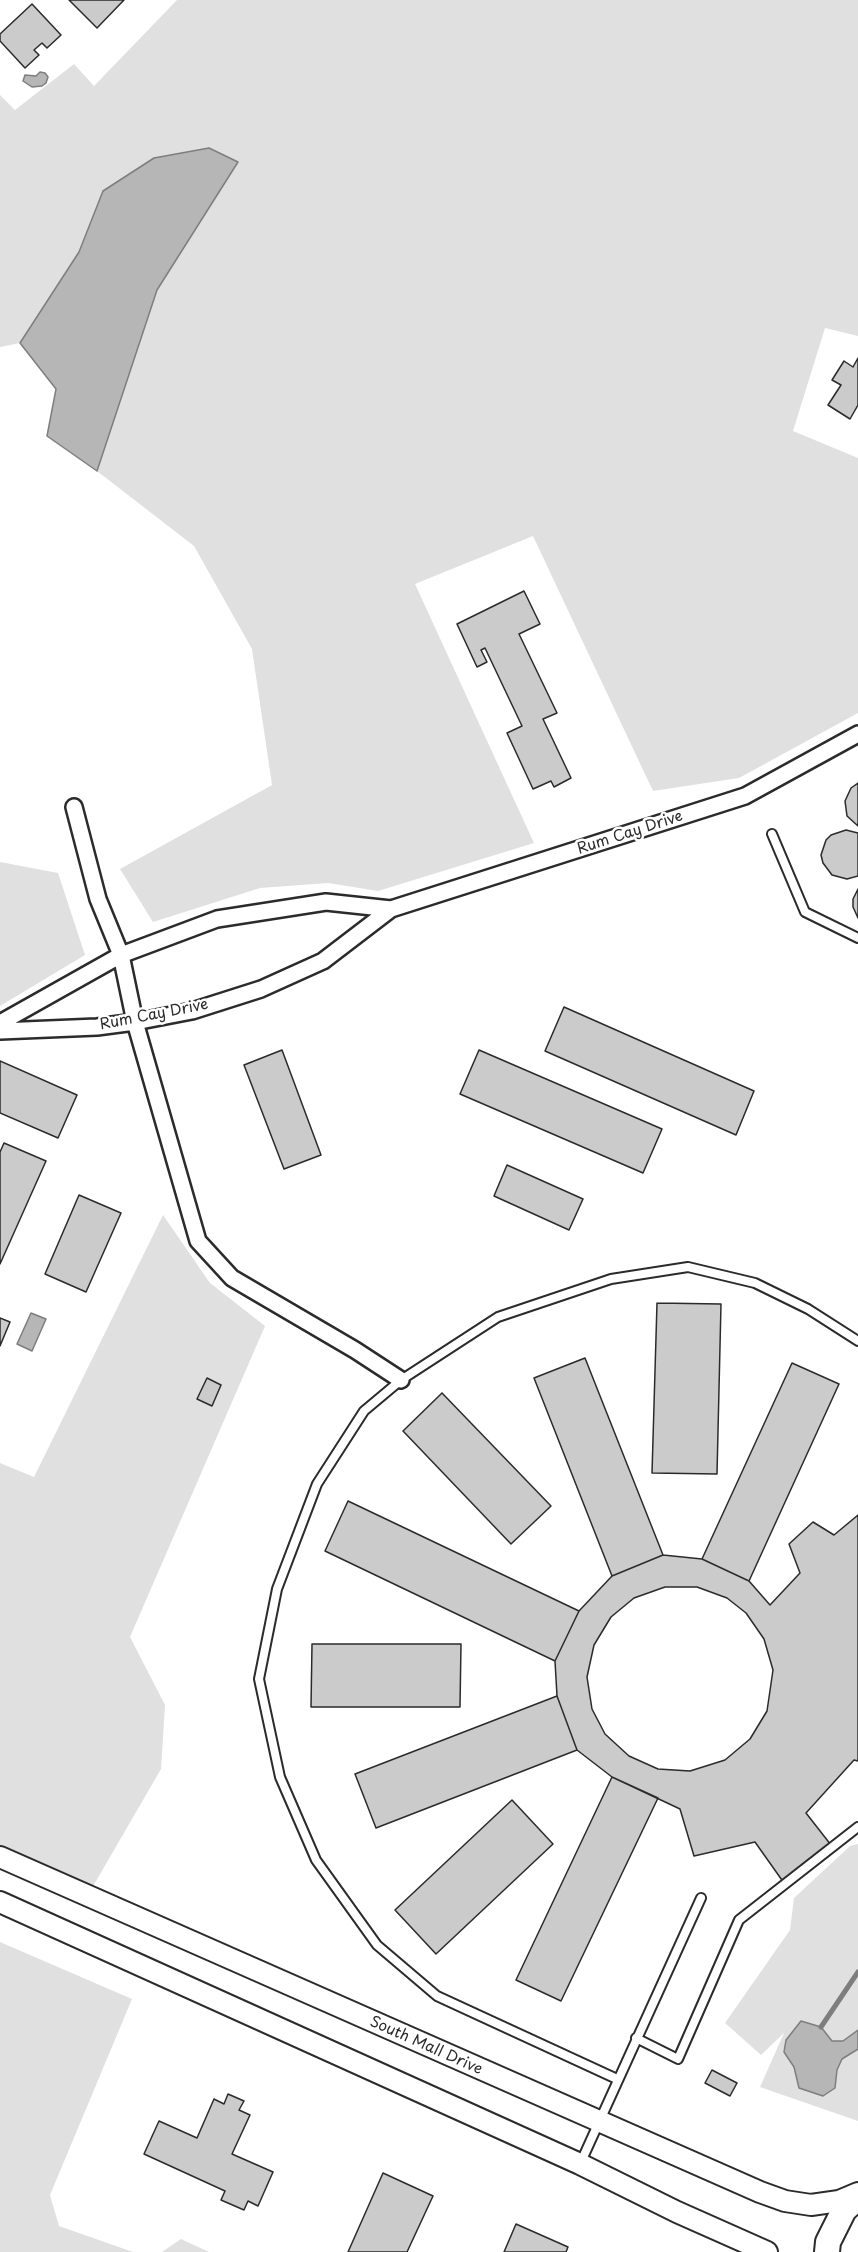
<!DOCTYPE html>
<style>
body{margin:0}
canvas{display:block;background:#fff}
</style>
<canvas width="858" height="2252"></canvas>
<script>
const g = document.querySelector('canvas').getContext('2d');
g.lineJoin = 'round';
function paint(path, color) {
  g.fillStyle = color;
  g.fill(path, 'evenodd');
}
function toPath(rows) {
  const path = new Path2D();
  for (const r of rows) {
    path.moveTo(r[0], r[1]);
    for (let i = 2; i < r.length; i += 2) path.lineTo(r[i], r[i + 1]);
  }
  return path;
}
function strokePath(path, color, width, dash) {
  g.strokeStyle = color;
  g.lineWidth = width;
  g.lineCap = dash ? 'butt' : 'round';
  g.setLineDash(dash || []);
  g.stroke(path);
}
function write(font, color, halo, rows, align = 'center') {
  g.font = font + ' "Playpen Sans",sans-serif';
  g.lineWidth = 5;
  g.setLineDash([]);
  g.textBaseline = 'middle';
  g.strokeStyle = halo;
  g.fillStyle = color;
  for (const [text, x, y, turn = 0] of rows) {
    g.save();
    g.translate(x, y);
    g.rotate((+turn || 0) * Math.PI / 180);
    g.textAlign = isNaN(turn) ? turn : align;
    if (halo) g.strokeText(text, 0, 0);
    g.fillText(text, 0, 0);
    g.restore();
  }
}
paint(toPath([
 [177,0,858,0,858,336,825,328,793,431,858,458,858,713,739,778,653,791,533,536,415,584,534,843,378,891,328,883,260,888,153,922,120,869,272,785,252,649,194,546,97,471,157,290,237,162,103,191,79,252,20,343,0,347,0,95,15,110,74,64,94,86],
 [0,862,58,873,85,955,0,1006],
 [163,1215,210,1283,265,1326,130,1637,165,1705,161,1769,92,1888,0,1847,0,1463,34,1477],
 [858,1844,858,2121,760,2087,784,2033,761,2055,725,2023,790,1930,794,1898,850,1846],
 [0,1942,132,1999,50,2195,59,2226,133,2252,0,2252],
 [181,2239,209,2252,162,2252]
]), '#e0e0e0');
const water = toPath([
 [40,72,45,73,48,77,46,83,42,86,32,87,23,81,25,75,36,76,40,72],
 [209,148,238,162,157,290,97,471,47,436,56,389,20,343,79,252,103,191,154,158,209,148],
 [31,1313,46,1319,32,1351,17,1344,31,1313],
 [801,2021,821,2027,832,2041,843,2041,858,2030,858,2049,842,2059,837,2070,835,2088,823,2096,799,2088,794,2067,784,2052,786,2040,801,2021]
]);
paint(water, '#b6b6b6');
strokePath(water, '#7e7e7e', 1.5);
strokePath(toPath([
 [821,2027,858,1972]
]), '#7e7e7e', 5);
const building = toPath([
 [69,0,124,0,97,28,69,0],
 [32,4,61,35,47,48,42,43,34,50,39,55,25,68,0,41,0,34,32,4],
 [858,358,858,405,850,419,828,405,841,385,832,380,844,361,853,367,858,358],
 [524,591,540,624,519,634,557,713,543,719,571,778,554,787,551,781,533,789,507,733,522,726,485,648,481,650,487,662,477,667,457,624,524,591],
 [858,783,858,826,847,816,845,801,851,788,858,783],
 [846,830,858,833,858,876,847,879,832,875,823,863,821,855,826,840,831,835,846,830],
 [858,889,858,918,853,907,853,899,858,889],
 [564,1007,754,1091,736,1135,545,1051,564,1007],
 [282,1050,321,1155,284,1169,244,1065,282,1050],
 [479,1050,662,1129,643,1173,460,1094,479,1050],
 [0,1061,77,1095,58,1138,0,1113,0,1061],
 [4,1143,46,1161,0,1264,0,1152,4,1143],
 [507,1165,583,1199,569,1230,494,1196,507,1165],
 [79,1195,121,1213,86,1292,45,1274,79,1195],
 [657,1303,721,1304,717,1474,652,1473,657,1303],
 [0,1318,10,1322,0,1346,0,1318],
 [585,1358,663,1555,612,1576,534,1378,585,1358],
 [792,1363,839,1384,749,1581,702,1559,792,1363],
 [207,1378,221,1385,212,1406,197,1399,207,1378],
 [442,1393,551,1506,511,1544,403,1431,442,1393],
 [348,1501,579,1611,555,1661,325,1551,348,1501],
 [858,1515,858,1761,854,1760,806,1813,831,1845,784,1883,755,1842,694,1856,680,1809,612,1777,577,1750,557,1696,555,1661,579,1611,612,1576,663,1555,702,1559,749,1581,770,1605,800,1573,789,1544,813,1522,834,1535,858,1515],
 [665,1587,697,1587,727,1598,746,1613,764,1639,773,1670,767,1711,750,1739,725,1760,690,1771,658,1769,629,1756,605,1734,592,1709,587,1677,594,1645,611,1617,634,1598,665,1587],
 [312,1644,461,1644,460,1707,311,1707,312,1644],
 [557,1696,577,1750,376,1828,355,1774,557,1696],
 [612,1777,658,1798,561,2001,516,1980,612,1777],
 [512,1800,553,1844,436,1954,395,1910,512,1800],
 [712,2070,737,2083,730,2096,705,2083,712,2070],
 [228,2094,244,2101,239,2110,250,2115,232,2154,273,2172,258,2206,248,2201,244,2210,221,2200,225,2191,144,2154,159,2121,197,2138,214,2099,224,2104,228,2094],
 [383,2173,433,2196,407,2252,348,2252,383,2173],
 [516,2224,568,2247,566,2252,504,2252,516,2224]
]);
paint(building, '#cbcbcb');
strokePath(building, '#2b2b2b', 1.5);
const service = toPath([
 [772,834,805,912,858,938],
 [636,2038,678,2059,739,1920,858,1827],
 [617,2079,437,1996,377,1945,316,1860,280,1777,259,1679,277,1589,317,1484,364,1411,401,1380,498,1317,611,1279,688,1267,755,1283,808,1309,858,1341],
 [580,2164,701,1898]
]);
const minor = toPath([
 [74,807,98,899,121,955,135,1022,198,1241,232,1278,355,1350,401,1380],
 [0,1023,121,955,217,919,326,902,391,909],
 [0,1031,97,1027,135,1022,192,1011,261,989,323,961,391,909,745,796,858,734]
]);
const tertiary = toPath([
 [0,1857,760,2192,785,2201,811,2205,839,2201,858,2193],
 [0,1902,580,2164,677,2212,767,2252]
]);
const primary = toPath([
 [827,2252,828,2242,844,2210,858,2197]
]);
strokePath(service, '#2b2b2b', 12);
strokePath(minor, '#2b2b2b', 20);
strokePath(tertiary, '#2b2b2b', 24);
strokePath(primary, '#2b2b2b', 28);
strokePath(service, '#fff', 8);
strokePath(minor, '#fff', 15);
strokePath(tertiary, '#fff', 20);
strokePath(primary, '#fff', 24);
write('15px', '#2b2b2b', '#fff', [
 ["Rum Cay Drive",630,833,-18],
 ["Rum Cay Drive",154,1015,-11],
 ["South Mall Drive",426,2046,24]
]);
</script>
